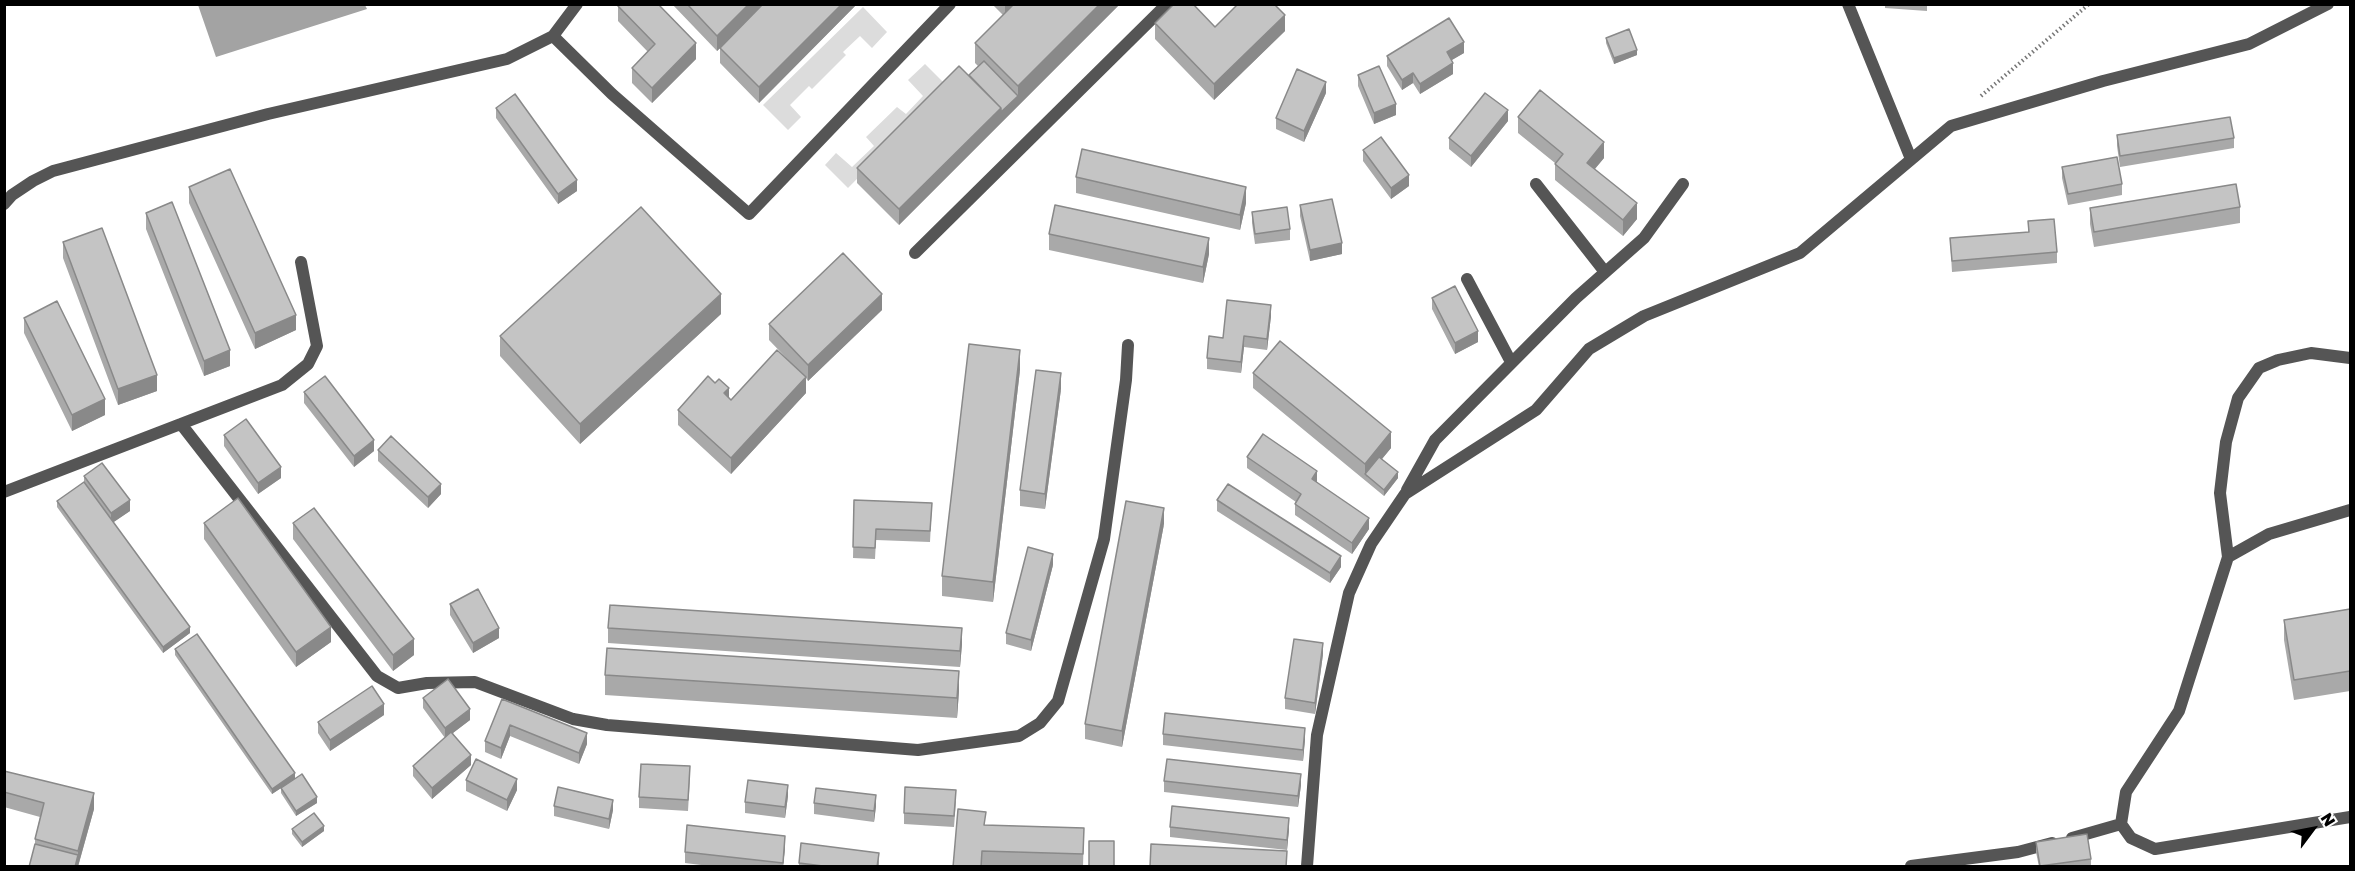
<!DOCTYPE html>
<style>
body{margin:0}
#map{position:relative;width:2355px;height:871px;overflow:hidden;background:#fff;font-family:"Golos Text",sans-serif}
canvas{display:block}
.frame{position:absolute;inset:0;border:6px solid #000;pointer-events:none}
.north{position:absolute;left:2283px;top:799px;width:60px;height:60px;-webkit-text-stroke:4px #fff;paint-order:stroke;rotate:58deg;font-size:16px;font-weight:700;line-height:24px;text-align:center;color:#000}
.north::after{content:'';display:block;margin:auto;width:21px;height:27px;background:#000;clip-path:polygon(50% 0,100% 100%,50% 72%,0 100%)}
</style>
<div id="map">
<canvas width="2355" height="871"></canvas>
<div class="frame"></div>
<div class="north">N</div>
</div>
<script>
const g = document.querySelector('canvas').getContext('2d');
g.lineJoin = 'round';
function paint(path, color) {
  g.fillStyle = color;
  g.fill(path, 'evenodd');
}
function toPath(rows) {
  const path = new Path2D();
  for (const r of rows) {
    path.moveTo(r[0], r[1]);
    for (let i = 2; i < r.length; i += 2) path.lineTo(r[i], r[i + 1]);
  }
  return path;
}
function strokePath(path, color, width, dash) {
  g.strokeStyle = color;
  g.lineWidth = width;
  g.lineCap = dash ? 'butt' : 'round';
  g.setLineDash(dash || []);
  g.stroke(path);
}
paint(toPath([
 [863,7,887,32,872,48,860,36,843,52,846,55,812,89,809,86,790,105,801,117,788,130,763,105],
 [925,64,948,87,848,188,825,165,836,153,852,167,874,146,866,137,897,107,906,114,923,96,908,80]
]), '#dcdcdc');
paint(toPath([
 [365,5,367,9,216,57,198,5]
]), '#a3a3a3');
strokePath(toPath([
 [1981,96,2089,4]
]), '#777', 4, [1.5, 3]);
strokePath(toPath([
 [1848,4,1911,159],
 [553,36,577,4],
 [1536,184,1605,272],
 [4,204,12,195,33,181,53,171,268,114,507,59,553,36,612,94,749,214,950,4],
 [915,253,1167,4],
 [1467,279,1511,362],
 [181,424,377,676,398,688,427,683,475,682,573,719,607,725,918,750,1019,736,1040,723,1058,701,1104,539,1126,380,1128,345],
 [1407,490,1435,440,1576,298,1644,238,1683,184],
 [4,492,282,385,308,364,317,346,301,262],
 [2228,557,2220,493,2226,442,2238,398,2259,368,2278,360,2311,353,2350,358],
 [2121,824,2126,792,2179,711,2228,557,2269,534,2350,510],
 [2072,838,2121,824,2131,838,2155,849,2350,817],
 [1307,866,1317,735,1349,593,1371,544,1405,494,1536,410,1589,349,1644,316,1800,253,1951,126,2103,81,2249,44,2328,4],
 [1911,866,2018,852,2052,843]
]), '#555', 12);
paint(toPath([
 [672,4,761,4,761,7,763,4,857,4,759,103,720,63,720,48,717,51],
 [992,4,1120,4,899,225,857,183,857,168,969,75,978,66,975,63,975,43,1003,15],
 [1885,4,1927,4,1927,11,1885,8],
 [618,6,696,59,652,103,632,83,632,68,648,52,618,21],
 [1155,23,1215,27,1285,31,1214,100,1155,39],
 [1606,38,1637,55,1614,64,1606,43],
 [1464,53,1451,60,1453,74,1420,94,1413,83,1402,90,1387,66,1387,56],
 [1358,75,1396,115,1374,124,1358,86],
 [1326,93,1304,142,1276,129,1276,118],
 [496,108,577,191,558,204,496,118],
 [1518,117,1604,158,1595,169,1637,219,1623,236,1555,180,1555,163,1518,133],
 [1508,121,1471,167,1449,149,1449,138],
 [2117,135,2234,138,2234,148,2120,167,2117,146],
 [1363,150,1409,186,1391,199,1363,161],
 [2062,167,2122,184,2122,195,2068,205,2062,178],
 [1076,177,1246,203,1240,230,1076,193],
 [189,187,296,330,255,349,189,203],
 [1300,205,1342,254,1310,261,1300,216],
 [2240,207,2240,223,2094,247,2090,224,2090,208],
 [1252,212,1290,229,1290,240,1255,244,1252,223],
 [146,213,230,366,204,376,146,229],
 [2028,221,2057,252,2057,263,1952,272,1950,238,2028,232],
 [1049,234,1209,254,1203,283,1049,250],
 [63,242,157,391,118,405,63,258],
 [1432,298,1478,342,1455,354,1432,309],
 [882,310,808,381,806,378,806,393,731,474,678,425,678,410,729,398,731,400,793,365,769,340,769,324],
 [721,314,580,444,500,356,500,336],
 [1271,316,1267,350,1244,347,1241,373,1207,369,1207,358,1223,338],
 [24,318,105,415,72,431,24,333],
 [1020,370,993,602,942,596,942,576],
 [1253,373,1391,448,1382,459,1398,478,1384,496,1253,388],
 [1061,389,1045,509,1020,506,1020,490],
 [304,392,374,451,354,467,304,403],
 [224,435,281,478,258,494,224,446],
 [378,450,441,494,428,508,378,461],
 [1247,457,1317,482,1369,529,1352,554,1295,515,1295,504,1296,502,1247,468],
 [84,476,130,511,113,522,190,633,163,653,57,507,57,501,84,482],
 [854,500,932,503,930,542,876,540,875,559,853,558],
 [1217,500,1341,567,1330,583,1217,511],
 [204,523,331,642,296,667,204,539],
 [293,523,414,655,393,671,293,539],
 [1164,524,1122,747,1085,739,1085,724],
 [1053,565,1031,651,1006,644,1006,633],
 [450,604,499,638,473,653,450,615],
 [2350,609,2350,691,2294,700,2284,640,2284,620],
 [608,628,962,644,960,667,608,643],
 [175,649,295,779,317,803,296,816,281,793,281,788,272,794,175,655],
 [1323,654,1315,714,1285,709,1285,698],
 [605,675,959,691,957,718,605,695],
 [423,698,470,720,453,733,471,765,432,799,413,776,413,766,445,738,423,708],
 [502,699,587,744,579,764,510,736,501,759,485,752,485,741],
 [384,715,330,751,318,733,318,722],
 [1163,734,1305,739,1303,761,1163,745],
 [4,771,94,809,78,867,35,844,35,839,40,817,4,807],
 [690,777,688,811,639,808,639,797],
 [466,780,517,790,507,811,466,791],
 [1164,781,1301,785,1298,807,1164,792],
 [788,796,785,818,745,813,745,802],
 [956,801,954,827,904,824,904,813],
 [814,803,876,806,874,822,814,814],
 [554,806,613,810,609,829,554,816],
 [986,825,1084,828,1083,867,953,867],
 [1170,827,1289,829,1287,850,1170,837],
 [292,829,324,831,302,847,292,834],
 [2036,842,2091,859,2091,867,2039,867,2036,852],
 [785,847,783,867,717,867,685,863,685,852],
 [879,853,879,867,799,867,799,863]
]), '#a9a9a9');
paint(toPath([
 [749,4,761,4,761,9,717,51,717,36],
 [842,4,857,4,759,103,759,87],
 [1005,4,1017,4,1005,17],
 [1100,4,1120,4,899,225,899,209,1001,108,1018,96,1018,86],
 [1285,15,1285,31,1214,100,1214,84],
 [1464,42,1464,53,1447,63,1447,52],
 [696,43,696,59,652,103,652,88],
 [1637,50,1637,55,1614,64,1614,58],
 [1453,63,1453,74,1420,94,1420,84],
 [1413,73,1413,83,1402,90,1402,80],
 [1326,82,1326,93,1304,142,1304,131],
 [1396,104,1396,115,1374,124,1374,113],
 [1508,110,1508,121,1471,167,1471,156],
 [1604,142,1604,158,1587,178,1587,163],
 [1409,175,1409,186,1391,199,1391,188],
 [577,180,577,191,558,204,558,194],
 [1246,187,1246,203,1240,230,1240,215],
 [1637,203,1637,219,1623,236,1623,220],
 [1209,238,1209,254,1203,283,1203,267],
 [1342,243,1342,254,1310,261,1310,250],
 [721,294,721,314,580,444,580,424],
 [882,294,882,310,808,381,808,365],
 [1271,305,1271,316,1267,350,1267,339],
 [296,315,296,330,255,349,255,333],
 [1478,331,1478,342,1455,354,1455,343],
 [1244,336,1244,347,1241,373,1241,362],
 [230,350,230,366,204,376,204,361],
 [1020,350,1020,370,993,602,993,582],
 [1061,373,1061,389,1045,509,1045,494],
 [157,375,157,391,118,405,118,389],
 [806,377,806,393,731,474,731,458],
 [729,388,729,404,724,393],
 [105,399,105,415,72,431,72,415],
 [1391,432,1391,448,1367,477,1365,474,1365,480,1365,464],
 [374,440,374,451,354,467,354,456],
 [281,467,281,478,258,494,258,483],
 [1317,471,1317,482,1312,490,1312,479],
 [1398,472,1398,478,1384,496,1384,490],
 [441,484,441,494,428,508,428,497],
 [130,500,130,511,111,524,111,513],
 [1164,508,1164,524,1122,747,1122,731],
 [1369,518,1369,529,1352,554,1352,543],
 [1053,554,1053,565,1031,651,1031,640],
 [1341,556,1341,567,1330,583,1330,573],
 [190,627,190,633,163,653,163,647],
 [331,627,331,642,296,667,296,652],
 [499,628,499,638,473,653,473,643],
 [962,628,962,644,960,667,960,651],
 [414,639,414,655,393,671,393,655],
 [1323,643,1323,654,1315,714,1315,703],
 [959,671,959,691,957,718,957,698],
 [384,704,384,715,330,751,330,740],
 [470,709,470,720,445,739,445,728],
 [510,725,510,736,501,759,501,748],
 [1305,728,1305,739,1303,761,1303,750],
 [587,733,587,744,579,764,579,753],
 [471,755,471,765,432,799,432,788],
 [295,773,295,779,272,794,272,789],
 [1301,774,1301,785,1298,807,1298,796],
 [517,779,517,790,507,811,507,800],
 [788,785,788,796,785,818,785,807],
 [94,793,94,809,78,866,78,851],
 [876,795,876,806,874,822,874,811],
 [317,797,317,803,296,816,296,811],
 [613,800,613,810,609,829,609,819],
 [1289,818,1289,829,1287,850,1287,840],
 [324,826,324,831,302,847,302,842],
 [785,836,785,847,783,867,783,863],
 [78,855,78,867,75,867]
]), '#898989');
const building = toPath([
 [619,4,658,4,696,43,652,88,632,68,655,44,618,6,619,4],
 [687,4,749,4,717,36,687,4],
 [763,4,842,4,759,87,720,48,763,4],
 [1014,4,1100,4,1018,86,975,43,1014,4],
 [1174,4,1193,4,1215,27,1238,4,1274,4,1285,15,1214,84,1155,23,1174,4],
 [1449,18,1464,42,1447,52,1453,63,1420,84,1413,73,1402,80,1387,56,1449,18],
 [1629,29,1637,50,1614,58,1606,38,1629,29],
 [984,61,1018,96,1001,112,1001,108,969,75,984,61],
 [959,66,1001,108,899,209,857,168,959,66],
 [1379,66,1396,104,1374,113,1358,75,1379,66],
 [1297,69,1326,82,1304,131,1276,118,1297,69],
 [1540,90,1604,142,1587,163,1637,203,1623,220,1555,164,1563,154,1518,117,1540,90],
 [1485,93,1508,110,1471,156,1449,138,1485,93],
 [515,94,577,180,558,194,496,108,515,94],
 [2230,117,2234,138,2120,156,2117,135,2230,117],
 [1381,137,1409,175,1391,188,1363,150,1381,137],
 [1082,149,1246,187,1240,215,1076,177,1082,149],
 [2117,157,2122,184,2068,194,2062,167,2117,157],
 [230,169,296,315,255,333,189,187,230,169],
 [2236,184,2240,207,2094,232,2090,208,2236,184],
 [1332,199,1342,243,1310,250,1300,205,1332,199],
 [172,202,230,350,204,361,146,213,172,202],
 [1055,205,1209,238,1203,267,1049,234,1055,205],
 [641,207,721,294,580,424,500,336,641,207],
 [1287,207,1290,229,1255,234,1252,212,1287,207],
 [2054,219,2057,252,1952,261,1950,238,2029,232,2028,221,2054,219],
 [102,228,157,375,118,389,63,242,102,228],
 [843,253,882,294,808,365,769,324,843,253],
 [1455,286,1478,331,1455,343,1432,298,1455,286],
 [1227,300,1271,305,1267,339,1244,336,1241,362,1207,358,1209,336,1223,338,1227,300],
 [57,301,105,399,72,415,24,318,57,301],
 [1280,341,1391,432,1365,464,1253,373,1280,341],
 [969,344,1020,350,993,582,942,576,969,344],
 [777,350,806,377,731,458,678,410,708,376,715,383,719,379,729,388,724,393,731,400,777,350],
 [1036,370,1061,373,1045,494,1020,490,1036,370],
 [325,376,374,440,354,456,304,392,325,376],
 [246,419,281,467,258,483,224,435,246,419],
 [1263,434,1317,471,1312,479,1369,518,1352,543,1295,504,1301,494,1247,457,1263,434],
 [391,436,441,484,428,497,378,450,391,436],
 [1379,457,1398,472,1384,490,1365,474,1379,457],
 [102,463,130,500,111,513,84,476,102,463],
 [84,482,190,627,163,647,57,501,84,482],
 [1228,484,1341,556,1330,573,1217,500,1228,484],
 [238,498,331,627,296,652,204,523,238,498],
 [854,500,932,503,930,531,876,529,875,548,853,547,854,500],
 [1126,501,1164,508,1122,731,1085,724,1126,501],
 [314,508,414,639,393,655,293,523,314,508],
 [1028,547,1053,554,1031,640,1006,633,1028,547],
 [478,589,499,628,473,643,450,604,478,589],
 [610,605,962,628,960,651,608,628,610,605],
 [2350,609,2350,671,2294,680,2284,620,2350,609],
 [197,634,295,773,272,789,175,649,197,634],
 [1294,639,1323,643,1315,703,1285,698,1294,639],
 [607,648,959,671,957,698,605,675,607,648],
 [448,679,470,709,445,728,423,698,448,679],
 [372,686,384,704,330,740,318,722,372,686],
 [502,699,587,733,579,753,510,725,501,748,485,741,502,699],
 [1165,713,1305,728,1303,750,1163,734,1165,713],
 [451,732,471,755,432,788,413,766,451,732],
 [476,759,517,779,507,800,466,780,476,759],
 [1167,759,1301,774,1298,796,1164,781,1167,759],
 [641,764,690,766,688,800,639,797,641,764],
 [4,771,94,793,78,851,35,839,44,803,4,792,4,771],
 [302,774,317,797,296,811,281,788,302,774],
 [748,780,788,785,785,807,745,802,748,780],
 [558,787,613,800,609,819,554,806,558,787],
 [905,787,956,790,954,816,904,813,905,787],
 [816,788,876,795,874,811,814,803,816,788],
 [1172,806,1289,818,1287,840,1170,827,1172,806],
 [958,809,986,812,984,825,1084,828,1083,854,982,851,981,867,953,867,958,809],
 [314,813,324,826,302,842,292,829,314,813],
 [687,825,785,836,783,863,685,852,687,825],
 [2087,834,2091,859,2040,866,2036,842,2087,834],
 [1089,841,1114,841,1114,867,1089,867,1089,841],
 [801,843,879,853,877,867,831,867,799,863,801,843],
 [35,844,78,855,75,867,29,867,35,844],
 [1151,844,1287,851,1286,867,1150,867,1151,844]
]);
paint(building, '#c4c4c4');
strokePath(building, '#898989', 1.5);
</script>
